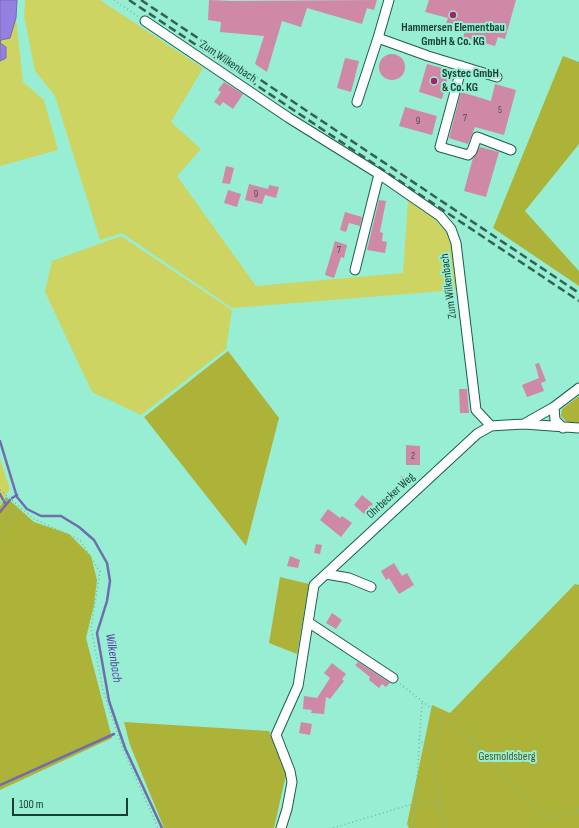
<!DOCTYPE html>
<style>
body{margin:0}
#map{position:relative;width:579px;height:828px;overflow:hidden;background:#97eed3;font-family:"Sofia Sans Condensed",sans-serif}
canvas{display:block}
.scale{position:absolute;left:12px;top:798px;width:116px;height:18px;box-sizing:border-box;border:2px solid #1a3e34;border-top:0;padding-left:5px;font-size:12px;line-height:14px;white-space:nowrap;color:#1a3e34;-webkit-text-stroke:3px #97eed3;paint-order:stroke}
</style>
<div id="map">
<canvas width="579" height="828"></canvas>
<div class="scale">100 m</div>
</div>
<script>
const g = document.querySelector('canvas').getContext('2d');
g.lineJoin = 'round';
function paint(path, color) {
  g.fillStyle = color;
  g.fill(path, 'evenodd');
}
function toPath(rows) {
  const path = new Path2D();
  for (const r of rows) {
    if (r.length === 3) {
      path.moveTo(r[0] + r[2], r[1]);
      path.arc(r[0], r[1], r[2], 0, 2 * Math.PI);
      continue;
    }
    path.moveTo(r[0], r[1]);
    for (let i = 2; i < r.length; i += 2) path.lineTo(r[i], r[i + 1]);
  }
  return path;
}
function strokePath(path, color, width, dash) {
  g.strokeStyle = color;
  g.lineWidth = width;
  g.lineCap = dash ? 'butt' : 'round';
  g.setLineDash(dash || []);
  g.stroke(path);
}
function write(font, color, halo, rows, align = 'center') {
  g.font = font + ' "Sofia Sans Condensed",sans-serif';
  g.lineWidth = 4;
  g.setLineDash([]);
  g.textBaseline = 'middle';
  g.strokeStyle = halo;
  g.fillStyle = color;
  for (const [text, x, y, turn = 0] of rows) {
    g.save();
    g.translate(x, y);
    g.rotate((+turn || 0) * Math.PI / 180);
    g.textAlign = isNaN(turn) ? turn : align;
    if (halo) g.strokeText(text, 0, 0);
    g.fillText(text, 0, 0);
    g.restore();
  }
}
paint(toPath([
 [25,0,100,0,203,68,171,122,201,149,177,176,256,286,403,273,408,201,436,220,447,233,451,246,456,290,232,308,122,233,100,240,55,96,35,71,24,16],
 [16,18,23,82,44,100,58,150,0,166,0,61,6,58,6,47,0,43,1,40,10,38],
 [121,236,232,310,226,349,141,415,92,392,45,292,52,261],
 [0,459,10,489,0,503]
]), '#cdd462');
paint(toPath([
 [563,56,579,62,579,144,525,211,579,271,579,286,493,228],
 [228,351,279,418,246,546,144,417],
 [579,396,579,423,568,423,561,416,562,409],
 [6,497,34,522,69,534,91,556,97,580,94,605,86,638,112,738,0,790,0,506],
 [280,577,309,584,297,654,269,643],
 [575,584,579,585,579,828,409,828,407,824,432,705,450,713],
 [124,722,269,731,286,775,274,828,164,828,130,745]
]), '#adb338');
const water = toPath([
 [0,0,17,0,16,18,10,38,1,40,0,43,0,0],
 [0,43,6,47,6,58,0,61,0,43]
]);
paint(water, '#9580e1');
strokePath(water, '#706cad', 1);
strokePath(toPath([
 [0,441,17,497,27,509,41,516,61,516,79,527,94,540,107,563,110,581,107,601,97,633,109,701,125,748,162,828],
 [0,494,6,505],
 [12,498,17,495],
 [0,512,10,500],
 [0,785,114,734]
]), '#706cad', 2.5);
paint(toPath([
 [209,0,232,1,377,0,374,10,367,8,362,24,307,8,301,27,282,21,267,72,255,64,264,36,220,32,221,22,208,20],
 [429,0,516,0,505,39,498,37,495,46,463,37,465,32,445,26,448,18,425,12],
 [392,67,13],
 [345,58,359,61,351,92,337,88],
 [427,64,450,70,442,99,419,92],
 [224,82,243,94,233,109,223,102,220,106,214,102,221,92,218,90],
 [495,84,516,90,504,135,475,127,468,144,449,138,461,92,491,101],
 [405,107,437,116,432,135,399,126],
 [480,147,499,152,486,197,464,191,473,158],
 [226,166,234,168,230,184,222,183],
 [249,184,268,189,269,185,279,187,276,198,265,195,262,204,245,200],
 [228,190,241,194,237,207,224,203],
 [379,200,386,201,380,232,383,233,382,241,387,242,385,253,367,250],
 [345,212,362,217,360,226,349,223,346,232,340,230],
 [335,241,347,245,344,258,341,257,334,278,325,275],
 [539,363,546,381,541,383,544,391,527,397,522,385,539,378,535,364],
 [459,389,467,389,469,413,460,413],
 [406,445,420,446,420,465,406,465],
 [401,476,407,477,405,487,399,486],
 [362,495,373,504,364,514,354,505],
 [328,509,340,518,342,516,352,523,341,537,320,520],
 [316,544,322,545,320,554,314,553],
 [290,556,300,560,298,568,287,566],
 [394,563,402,576,407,573,414,585,399,594,389,578,386,580,381,571],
 [332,613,342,620,336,629,326,623],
 [358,662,390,683,386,687,382,684,379,688,369,680,370,677,355,665],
 [332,663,346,674,342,679,344,681,330,699,326,697,324,714,311,713,312,710,303,709,304,696,317,698,330,678,324,673],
 [301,722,312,724,310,735,299,733]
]), '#cf89a7');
const minor = toPath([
 [389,0,378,38,428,56,497,77],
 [145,21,289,118,379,174,440,216,451,229,456,243,476,410,491,426],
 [462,66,440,147,468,155,472,151,477,137,511,150],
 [357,102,378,38],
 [355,270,379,174],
 [524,424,554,407],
 [563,428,555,420,554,407,579,388],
 [326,574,349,578,371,587],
 [308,622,393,678],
 [281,828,287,809,292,782,290,771,276,735,298,686,314,585,477,434,491,426,506,425,524,424,579,428]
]);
strokePath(minor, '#1a5f4e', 11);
strokePath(toPath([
 [114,0,139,17],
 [0,490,34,519,80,540,100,572,91,628,103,690,122,747,158,828],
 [0,503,8,497],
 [0,533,18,506],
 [400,684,486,751,504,777,544,817,567,815,579,810],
 [419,739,432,754,440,811,447,828],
 [432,754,443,719],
 [333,828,409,805,439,803],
 [414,828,422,701]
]), '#71b8a2', 1.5, [1, 3]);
strokePath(minor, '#fff', 9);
strokePath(toPath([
 [129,0,579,301],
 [141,0,579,293]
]), '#336154', 2.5, [8, 4]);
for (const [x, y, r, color] of [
 [453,15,4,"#a7216b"],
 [434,81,4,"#a7216b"]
]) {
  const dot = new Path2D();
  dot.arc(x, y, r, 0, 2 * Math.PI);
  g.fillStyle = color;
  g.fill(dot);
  strokePath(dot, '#97eed3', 1.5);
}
write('10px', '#475151', null, [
 ["5",500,110],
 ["7",465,118],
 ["9",418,121],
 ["9",256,194],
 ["7",339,250],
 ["2",413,456]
]);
write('bold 12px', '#1a3e34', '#97eed3', [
 ["Hammersen Elementbau",453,28],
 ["GmbH & Co. KG",453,42],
 ["Systec GmbH",442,74,"left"],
 ["& Co. KG",442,88,"left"]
]);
write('12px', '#1a3e34', '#97eed3', [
 ["Zum Wilkenbach",228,62,34],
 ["Zum Wilkenbach",449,286,-97],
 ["Ohrbecker Weg",391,496,-43]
]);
write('12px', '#555828', '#97eed3', [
 ["Gesmoldsberg",507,757]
]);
write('italic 13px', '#5d39ac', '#97eed3', [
 ["Wilkenbach",113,658,81]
]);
</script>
